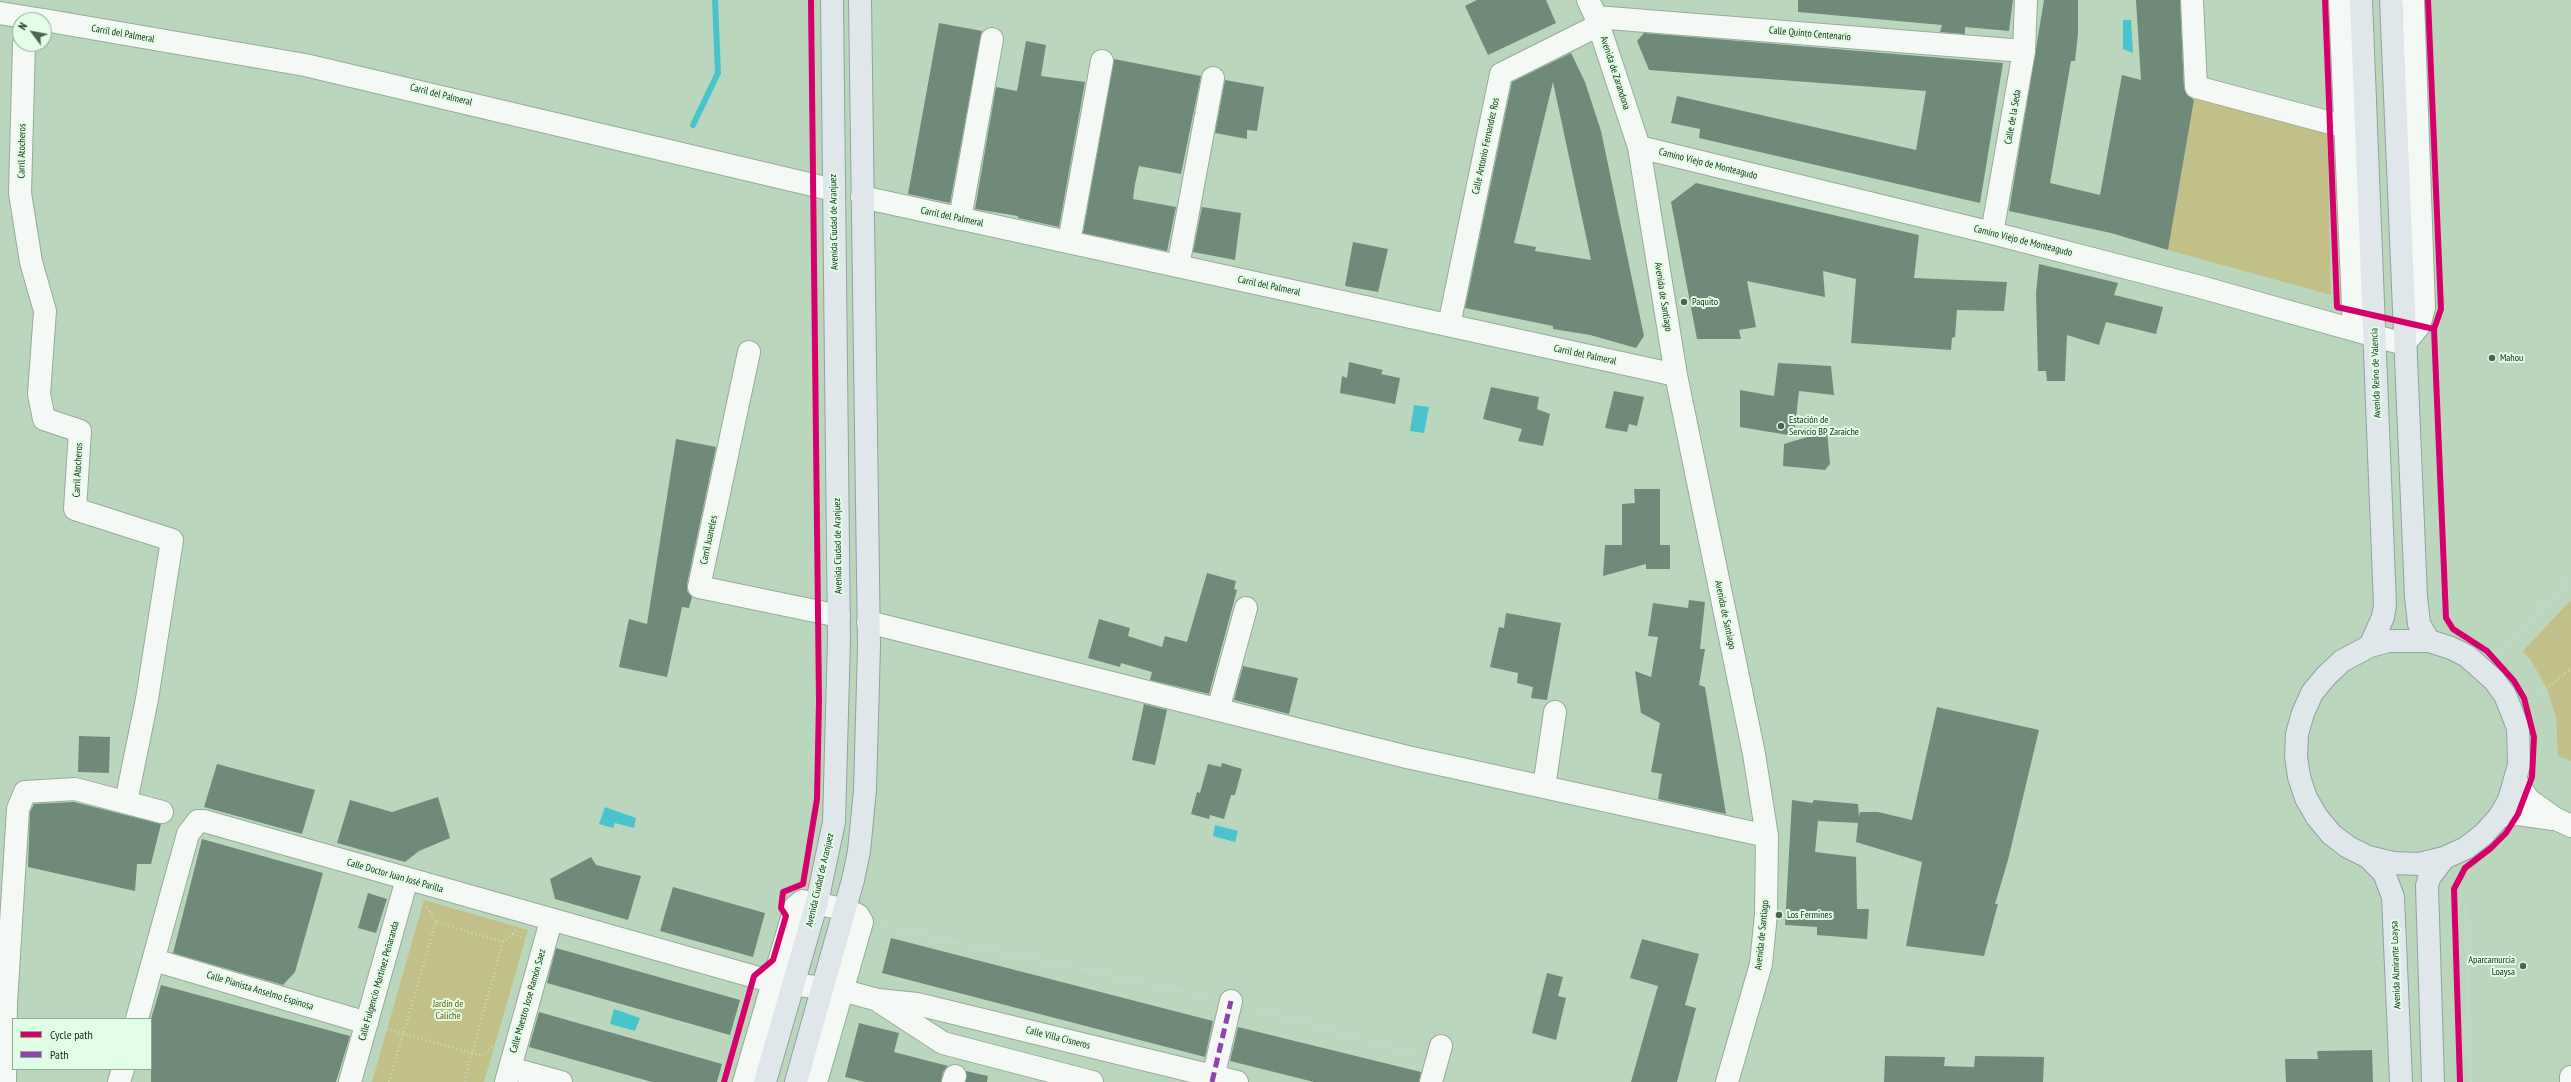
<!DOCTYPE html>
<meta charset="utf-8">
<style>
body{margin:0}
#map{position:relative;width:2571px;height:1082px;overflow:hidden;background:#bad7bd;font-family:"PT Sans Narrow",sans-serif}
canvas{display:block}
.legend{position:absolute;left:12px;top:1018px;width:140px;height:52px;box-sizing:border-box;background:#e2fde5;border:1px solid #8fa892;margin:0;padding:5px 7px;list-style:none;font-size:12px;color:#132816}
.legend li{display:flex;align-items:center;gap:8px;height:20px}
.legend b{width:20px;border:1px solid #8fa892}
.north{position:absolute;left:12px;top:12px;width:40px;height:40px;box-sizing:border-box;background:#e2fde5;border:1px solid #8fa892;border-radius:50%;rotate:302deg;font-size:11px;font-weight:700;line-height:16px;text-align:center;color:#132816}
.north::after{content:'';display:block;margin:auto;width:14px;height:18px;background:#4d6550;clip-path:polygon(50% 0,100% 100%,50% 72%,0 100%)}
</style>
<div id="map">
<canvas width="2571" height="1082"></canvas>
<ul class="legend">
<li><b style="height:5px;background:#d6006c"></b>Cycle path</li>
<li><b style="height:5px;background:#8e44ad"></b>Path</li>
</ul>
<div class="north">N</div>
</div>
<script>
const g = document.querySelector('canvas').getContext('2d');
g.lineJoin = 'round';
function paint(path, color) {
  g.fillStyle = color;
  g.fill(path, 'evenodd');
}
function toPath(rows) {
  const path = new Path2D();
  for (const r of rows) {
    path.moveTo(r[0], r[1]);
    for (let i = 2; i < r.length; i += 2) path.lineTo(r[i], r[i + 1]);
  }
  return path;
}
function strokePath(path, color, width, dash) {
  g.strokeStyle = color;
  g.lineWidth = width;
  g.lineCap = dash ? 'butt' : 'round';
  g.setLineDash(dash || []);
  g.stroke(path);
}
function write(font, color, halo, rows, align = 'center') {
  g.font = font + ' "PT Sans Narrow",sans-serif';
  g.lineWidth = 4;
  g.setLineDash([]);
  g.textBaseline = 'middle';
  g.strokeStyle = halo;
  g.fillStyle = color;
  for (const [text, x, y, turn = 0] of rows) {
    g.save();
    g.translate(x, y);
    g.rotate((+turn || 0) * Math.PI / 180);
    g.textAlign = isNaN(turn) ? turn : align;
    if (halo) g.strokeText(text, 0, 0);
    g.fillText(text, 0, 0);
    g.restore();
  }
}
paint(toPath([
 [2195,96,2327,123,2331,295,2168,250],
 [2571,600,2571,761,2558,756,2556,718,2548,691,2532,662,2523,651],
 [424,900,528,930,484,1082,372,1082]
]), '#c3bf88');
paint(toPath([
 [2123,20,2131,20,2133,53,2123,49],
 [1414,405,1429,407,1424,433,1410,431],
 [605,807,636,818,634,828,615,823,613,828,599,824],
 [1215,825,1238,831,1235,842,1213,836],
 [614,1009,640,1018,635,1031,610,1024]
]), '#49c4ca');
strokePath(toPath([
 [693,125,718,73,715,0]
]), '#49c4ca', 6);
paint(toPath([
 [1477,0,1546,0,1556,23,1488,55,1465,6],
 [1798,0,2013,0,2009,31,1965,27,1965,34,1940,32,1942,25,1798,12],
 [2044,0,2078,0,2078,34,2075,61,2071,61,2050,183,2100,195,2122,75,2141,80,2136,0,2180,0,2184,88,2187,95,2194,100,2168,250,2111,233,2009,211],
 [939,23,982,31,950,203,908,194],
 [1644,33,2003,63,1980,203,1699,138,1700,129,1671,123,1677,96,1916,150,1926,91,1649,70,1637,41],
 [1026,41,1046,45,1041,76,1085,82,1059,227,1018,218,1018,216,975,209,996,87,1017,91],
 [1571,53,1585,82,1601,131,1644,336,1636,348,1590,335,1553,329,1553,326,1465,308,1512,82],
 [1553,82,1591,260,1535,251,1536,247,1514,243],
 [1114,59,1201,76,1181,174,1139,166,1135,184,1133,199,1176,207,1167,251,1083,233],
 [1225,80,1264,87,1257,131,1247,130,1247,139,1215,133],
 [1696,183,1919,235,1914,278,2007,282,2004,311,1957,310,1955,337,1952,338,1951,350,1851,343,1856,279,1823,271,1825,297,1747,281,1756,327,1739,330,1741,339,1697,339,1671,202],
 [1202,207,1241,213,1235,260,1193,252],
 [1353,242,1388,249,1378,292,1345,286],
 [2039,264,2118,283,2114,295,2163,307,2156,334,2106,322,2099,345,2067,335,2065,381,2047,381,2046,371,2038,371,2036,293],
 [1349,362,1383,370,1381,374,1400,378,1395,404,1340,393,1342,376,1347,378],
 [1778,363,1831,366,1834,395,1799,391,1794,436,1740,427,1740,390,1774,396],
 [1491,387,1539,397,1537,409,1550,414,1543,446,1518,441,1522,429,1483,419],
 [1614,391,1644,397,1637,426,1629,424,1627,432,1605,428],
 [1827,431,1830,464,1825,470,1783,466,1784,444],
 [676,439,716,447,687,584,687,591,692,597,689,608,682,607,667,677,619,667,629,619,647,624],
 [1634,489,1660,489,1660,545,1670,545,1670,569,1646,569,1646,564,1603,576,1605,545,1622,545,1622,504,1635,503],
 [1207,573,1236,581,1234,589,1237,590,1209,694,1150,680,1152,672,1121,663,1120,667,1088,658,1099,619,1130,628,1128,636,1162,647,1165,636,1187,642],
 [1689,600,1705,602,1700,649,1705,649,1699,685,1705,687,1726,814,1658,799,1662,774,1651,772,1660,723,1641,713,1635,671,1651,677,1658,637,1648,636,1653,603,1688,608],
 [1506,613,1561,623,1547,700,1531,698,1533,687,1517,683,1518,673,1490,667,1499,627,1504,628],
 [1243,666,1298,678,1289,714,1234,700],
 [1144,704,1167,710,1155,765,1132,760],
 [1937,707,2039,730,2008,860,1995,904,1998,904,1984,956,1906,946,1922,862,1856,842,1858,823,1818,821,1815,852,1856,857,1857,909,1869,909,1867,939,1817,935,1817,927,1785,925,1792,800,1812,803,1814,800,1858,804,1859,817,1860,812,1878,812,1912,820],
 [79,736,110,737,109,773,78,772],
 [1222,763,1242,769,1235,795,1231,795,1224,819,1210,815,1209,819,1191,814,1197,792,1200,793,1208,764,1221,767],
 [217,764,315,790,302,834,204,807],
 [438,797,450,838,419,851,405,862,337,843,350,800,392,812],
 [74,802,161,824,151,864,137,864,135,891,28,867,30,812,34,804],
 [202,839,323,873,295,972,283,985,173,953],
 [591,857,596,865,641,876,628,920,555,899,550,879],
 [673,887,765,913,753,957,660,931],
 [368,893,387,899,376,933,358,928],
 [891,938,1213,1021,1205,1057,882,973],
 [1642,939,1699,954,1685,1005,1696,1008,1677,1082,1631,1082,1658,986,1630,978],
 [556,948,740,1000,730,1035,547,983],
 [1547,973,1563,977,1558,996,1566,998,1556,1040,1532,1033],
 [161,985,350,1036,336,1082,151,1082,151,1019],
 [539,1012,722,1064,717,1082,652,1082,529,1047],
 [859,1023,899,1033,894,1052,948,1066,943,1072,941,1082,865,1082,845,1077],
 [1238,1027,1421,1072,1419,1082,1314,1082,1230,1061],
 [2372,1050,2373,1082,2286,1082,2285,1059,2318,1059,2317,1051],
 [1885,1056,1945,1057,1944,1066,1974,1067,1975,1056,2044,1057,2043,1082,1884,1082],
 [966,1071,988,1076,987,1082,966,1082]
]), '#708a7a');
const minor = toPath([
 [1588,0,1596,17,1639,147,1676,375,1754,754,1767,836,1766,914,1761,964,1727,1082],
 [2192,0,2196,87,2346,127],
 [2340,0,2354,330],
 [0,13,43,20],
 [1596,17,2024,51],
 [44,20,305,65,834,190],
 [24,44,20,193,31,262,45,311,39,394,44,419,80,431,75,509,172,540,147,699,126,802],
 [1639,147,1992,233,2197,286,2404,344,2419,326,2424,308,2413,0],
 [862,197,1676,375],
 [960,219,992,39],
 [1992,233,2024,51,2026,0],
 [1069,242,1102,61],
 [1178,266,1213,78],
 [1449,325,1501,74,1599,25],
 [749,352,699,587,839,616],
 [868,622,1407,757,1767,836],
 [1218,710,1246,608],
 [2516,782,2529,800,2556,819,2571,826],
 [1544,787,1555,712],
 [2500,816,2518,814,2553,819],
 [154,960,367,1023],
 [0,1002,6,1003,18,809,25,792,75,789,162,812],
 [880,1002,943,1043,1092,1082],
 [137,1019,188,834,198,821,204,821,773,982,841,990,878,1000,917,1004,1237,1082],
 [510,1068,561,1082],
 [5,1082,6,1003],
 [119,1082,123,1069],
 [350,1082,407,879],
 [506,1082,551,921],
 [744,1082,795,907,802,901,844,909,858,915,862,922,816,1082],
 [953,1082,955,1076],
 [1212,1082,1231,1001],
 [1431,1082,1441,1046],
 [2571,1082,2571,1077]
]);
const major = toPath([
 [2361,0,2385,605,2383,617,2370,646],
 [2391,0,2416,596,2419,624,2429,641],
 [2368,857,2384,873,2393,897,2401,1082],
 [765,1082,817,902,834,822,839,640,832,0],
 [796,1082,853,880,859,851,865,790,869,646,860,0],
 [2433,1082,2427,886,2429,878,2444,858,2466,848,2484,834,2500,816,2509,800,2519,765,2518,728,2505,695,2494,680,2467,656,2451,648,2429,641,2389,641,2370,646,2342,661,2326,676,2312,693,2303,713,2297,734,2296,756,2299,777,2306,798,2317,817,2331,834,2348,847,2368,857,2393,863,2419,864,2444,858]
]);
strokePath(minor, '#95ac98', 24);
strokePath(major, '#8fa2a2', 24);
strokePath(toPath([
 [2497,654,2571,576],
 [2530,701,2571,669],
 [2448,903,2465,902,2471,1082],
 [427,907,436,922],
 [881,926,1211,997],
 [513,934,525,938],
 [503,942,517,930],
 [1250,1007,1416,1055],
 [387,1029,483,1056,494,1045],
 [389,1082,436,922,503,942,464,1082]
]), '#ced7cf', 2.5, [1, 3]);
strokePath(minor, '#f5f9f5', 22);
strokePath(major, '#e0e7eb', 22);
strokePath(toPath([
 [1212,1082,1231,1001]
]), '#8e44ad', 5, [10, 5]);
strokePath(toPath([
 [2325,0,2337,307,2434,329],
 [2428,0,2441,309,2434,329,2446,618,2453,629,2487,651,2514,681,2524,698,2534,737,2532,777,2518,814,2506,833,2491,848,2465,868,2454,889,2460,1082],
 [724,1082,754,976,773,960,786,916,781,908,783,892,803,884,817,799,819,701,811,0]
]), '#d6006c', 6);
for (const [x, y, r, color] of [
 [1684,302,4,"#4d6550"],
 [2492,358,4,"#4d6550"],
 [1781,426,4,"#4d6550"],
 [1779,915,4,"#4d6550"],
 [2523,966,4,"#4d6550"]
]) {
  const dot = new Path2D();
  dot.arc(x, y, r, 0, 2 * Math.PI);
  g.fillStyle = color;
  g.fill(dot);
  strokePath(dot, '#e2fde5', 1.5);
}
write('10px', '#132816', '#e2fde5', [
 ["Carril del Palmeral",123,34,10],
 ["Calle Quinto Centenario",1810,34,5],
 ["Avenida de Zarandona",1615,73,72],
 ["Carril del Palmeral",441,95,14],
 ["Calle de la Seda",2013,117,-80],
 ["Calle Antonio Fernandez Ros",1486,146,-78],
 ["Carril Atocheros",22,151,-89],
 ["Camino Viejo de Monteagudo",1708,164,14],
 ["Carril del Palmeral",952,217,12],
 ["Avenida Ciudad de Aranjuez",834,222,-91],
 ["Camino Viejo de Monteagudo",2023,241,14],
 ["Carril del Palmeral",1269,286,12],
 ["Avenida de Santiago",1663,297,81],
 ["Carril del Palmeral",1585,355,12],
 ["Avenida Reino de Valencia",2376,373,-92],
 ["Carril Atocheros",78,470,-87],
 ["Carril Juaneles",709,540,-78],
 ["Avenida Ciudad de Aranjuez",838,546,-91],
 ["Avenida de Santiago",1725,615,78],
 ["Calle Doctor Juan José Parilla",395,876,16],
 ["Avenida Ciudad de Aranjuez",820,880,-77],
 ["Avenida de Santiago",1762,935,-84],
 ["Avenida Almirante Loaysa",2396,965,-92],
 ["Calle Fulgencio Martinez Peñaranda",379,981,-74],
 ["Calle Pianista Anselmo Espinosa",260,991,17],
 ["Calle Maestro Jose Ramón Saez",528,1001,-74],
 ["Calle Villa Cisneros",1058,1038,14]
]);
write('10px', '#132816', '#e2fde5', [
 ["Paquito",1692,302],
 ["Mahou",2500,358],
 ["Estación de",1789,420],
 ["Servicio BP Zaraiche",1789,432],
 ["Los Fermines",1787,915],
 ["Aparcamurcia",2515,960,"right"],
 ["Loaysa",2515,972,"right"]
], 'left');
write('10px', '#6c5304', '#e2fde5', [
 ["Jardín de",448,1004],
 ["Caliche",448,1016]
]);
</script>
